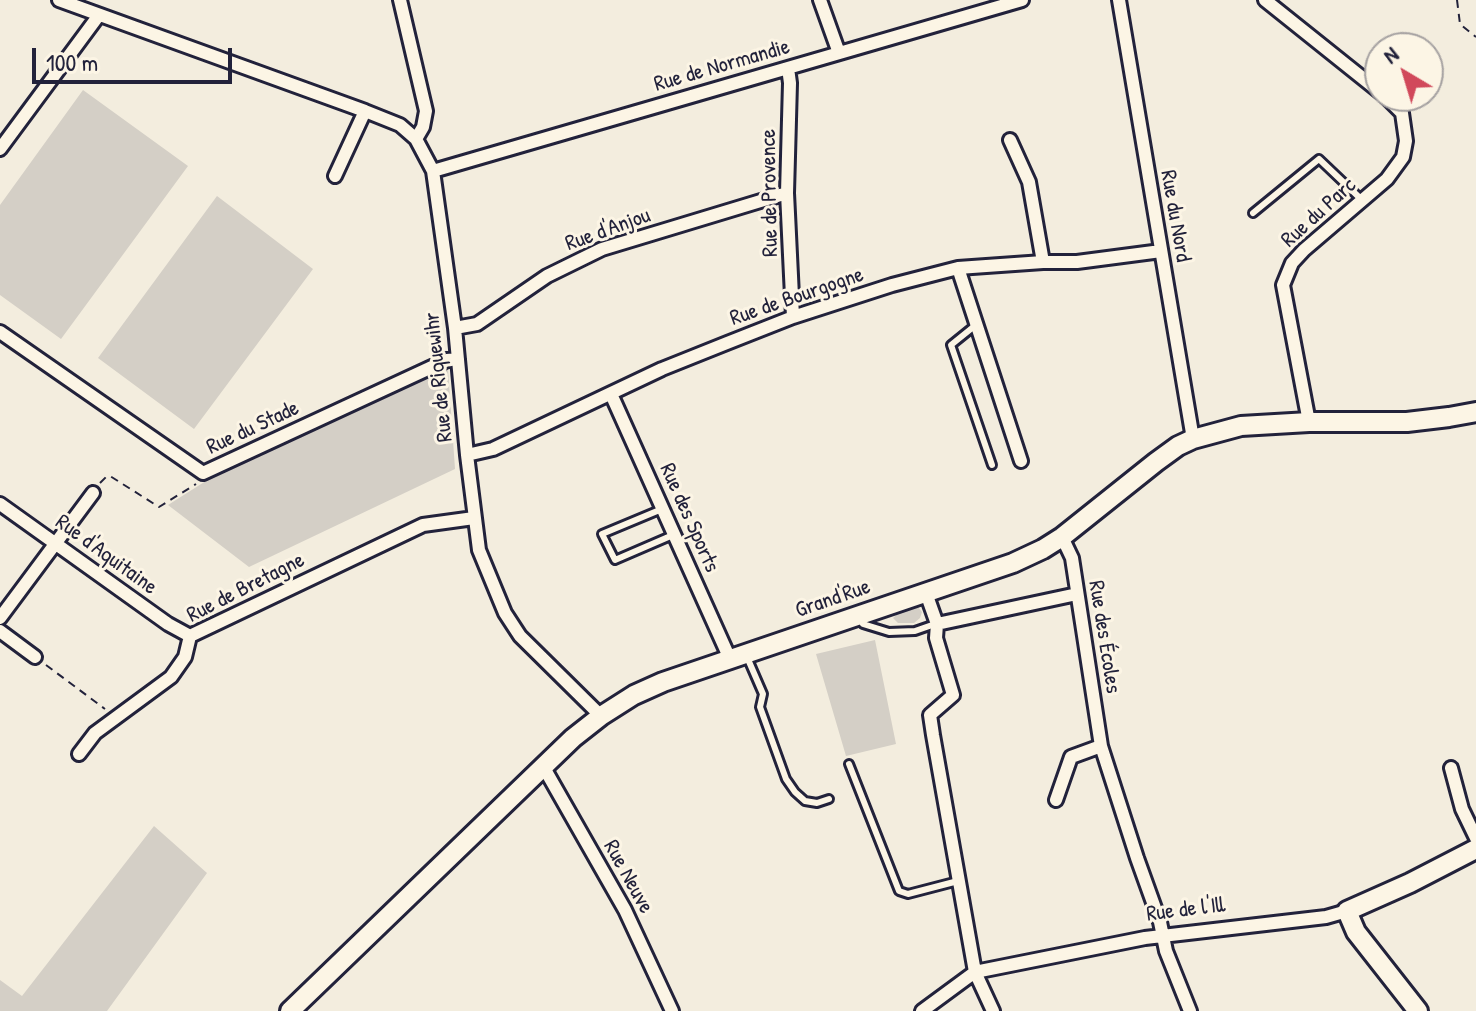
<!DOCTYPE html>
<meta charset="utf-8">
<style>
body{margin:0}
#map{position:relative;width:1476px;height:1011px;overflow:hidden;background:#f3edde;font-family:"Patrick Hand",sans-serif}
canvas{display:block}
.north{position:absolute;left:1364px;top:32px;width:80px;height:80px;box-sizing:border-box;background:#fcf5e5;border:2px solid #a5a1a1;border-radius:50%;rotate:322deg;font-size:22px;font-weight:700;line-height:32px;text-align:center;color:#22223b}
.north::after{content:'';display:block;margin:auto;width:28px;height:36px;background:#d1495b;clip-path:polygon(50% 0,100% 100%,50% 72%,0 100%)}
.scale{position:absolute;left:32px;top:48px;width:200px;height:36px;box-sizing:border-box;border:4px solid #22223b;border-top:0;padding-left:10px;font-size:24px;line-height:28px;white-space:nowrap;color:#22223b;-webkit-text-stroke:6px #fcf5e5;paint-order:stroke}
</style>
<div id="map">
<canvas width="1476" height="1011"></canvas>
<div class="north">N</div>
<div class="scale">100 m</div>
</div>
<script>
const g = document.querySelector('canvas').getContext('2d');
g.lineJoin = 'round';
function paint(path, color) {
  g.fillStyle = color;
  g.fill(path, 'evenodd');
}
function toPath(rows) {
  const path = new Path2D();
  for (const r of rows) {
    path.moveTo(r[0], r[1]);
    for (let i = 2; i < r.length; i += 2) path.lineTo(r[i], r[i + 1]);
  }
  return path;
}
function strokePath(path, color, width, dash) {
  g.strokeStyle = color;
  g.lineWidth = width;
  g.lineCap = dash ? 'butt' : 'round';
  g.setLineDash(dash || []);
  g.stroke(path);
}
function write(font, color, halo, rows, align = 'center') {
  g.font = font + ' "Patrick Hand",sans-serif';
  g.lineWidth = 6;
  g.setLineDash([]);
  g.textBaseline = 'middle';
  g.strokeStyle = halo;
  g.fillStyle = color;
  for (const [text, x, y, turn = 0] of rows) {
    g.save();
    g.translate(x, y);
    g.rotate((+turn || 0) * Math.PI / 180);
    g.textAlign = isNaN(turn) ? turn : align;
    if (halo) g.strokeText(text, 0, 0);
    g.fillText(text, 0, 0);
    g.restore();
  }
}
paint(toPath([
 [83,90,188,166,61,339,0,295,0,205],
 [217,196,313,269,194,429,98,358],
 [448,368,455,469,249,567,168,505,209,479],
 [918,607,922,612,920,618,914,623,898,623,893,618,898,613],
 [875,640,896,744,846,756,816,654],
 [154,826,207,873,107,1011,0,1011,0,980,22,996]
]), '#d4cfc6');
const lane = toPath([
 [1253,213,1319,159,1362,200],
 [977,324,951,345,992,465],
 [662,509,602,534,615,560,673,535],
 [860,619,863,624,889,632,915,631,935,624],
 [747,657,763,694,760,707,786,779,795,792,805,801,817,803,829,799],
 [849,764,899,891,908,894,958,881]
]);
const street = toPath([
 [59,0,365,111,400,125,416,139],
 [400,0,426,111,423,127,416,139,433,171,455,328,467,455,479,550,505,613,520,636,601,716],
 [820,0,839,53],
 [1119,0,1193,439],
 [1265,0,1380,92],
 [788,68,790,83,787,193,793,317],
 [1010,140,1029,182,1043,262],
 [0,149,99,15],
 [433,171,1022,0],
 [335,176,365,111],
 [958,268,1021,461],
 [455,328,477,324,547,276,602,249,787,193],
 [0,332,203,473,447,360,458,359],
 [611,394,730,659],
 [1309,422,1283,285,1292,263,1304,250,1387,179,1403,157,1406,141,1402,113,1385,96],
 [467,455,493,449,662,369,727,343,793,317,892,285,958,268,1043,262,1077,262,1161,251],
 [0,504,168,624,190,636],
 [926,593,937,624,936,638,953,695,930,715,933,735,975,972,993,1011],
 [0,618,93,493],
 [937,624,1077,594],
 [0,631,35,657],
 [1101,746,1137,858,1160,922,1166,951,1190,1011],
 [79,754,95,733,171,677,185,657,190,636,423,525,474,518],
 [543,766,625,910,672,1011],
 [1451,768,1462,809,1476,838],
 [1056,800,1071,757,1101,746,1072,558,1062,537],
 [922,1011,975,972,1145,938,1326,917,1347,911]
]);
const secondary = toPath([
 [290,1011,573,738,601,716,634,695,663,682,1013,563,1043,549,1062,537,1156,462,1178,446,1193,439,1241,426,1309,422,1407,422,1449,417,1476,412],
 [1418,1011,1356,932,1347,911,1410,883,1476,849]
]);
strokePath(lane, '#22223b', 12);
strokePath(street, '#22223b', 18);
strokePath(secondary, '#22223b', 24);
strokePath(toPath([
 [1457,0,1460,24,1476,37],
 [100,483,106,477,110,476,159,507,196,484],
 [46,665,105,709]
]), '#22223b', 2, [8, 6]);
strokePath(lane, '#fcf5e5', 6);
strokePath(street, '#fcf5e5', 12);
strokePath(secondary, '#fcf5e5', 18);
write('22px', '#22223b', '#fcf5e5', [
 ["Rue de Normandie",722,66,-16],
 ["Rue de Provence",770,193,-91],
 ["Rue du Parc",1319,213,-42],
 ["Rue du Nord",1175,216,80],
 ["Rue d'Anjou",608,230,-20],
 ["Rue de Bourgogne",797,297,-19],
 ["Rue de Riquewihr",439,377,-96],
 ["Rue du Stade",253,428,-25],
 ["Rue des Sports",689,518,66],
 ["Rue d'Aquitaine",106,555,36],
 ["Rue de Bretagne",246,588,-27],
 ["Grand'Rue",833,599,-19],
 ["Rue des Écoles",1104,637,81],
 ["Rue Neuve",628,877,61],
 ["Rue de l'Ill",1186,910,-7]
]);
</script>
